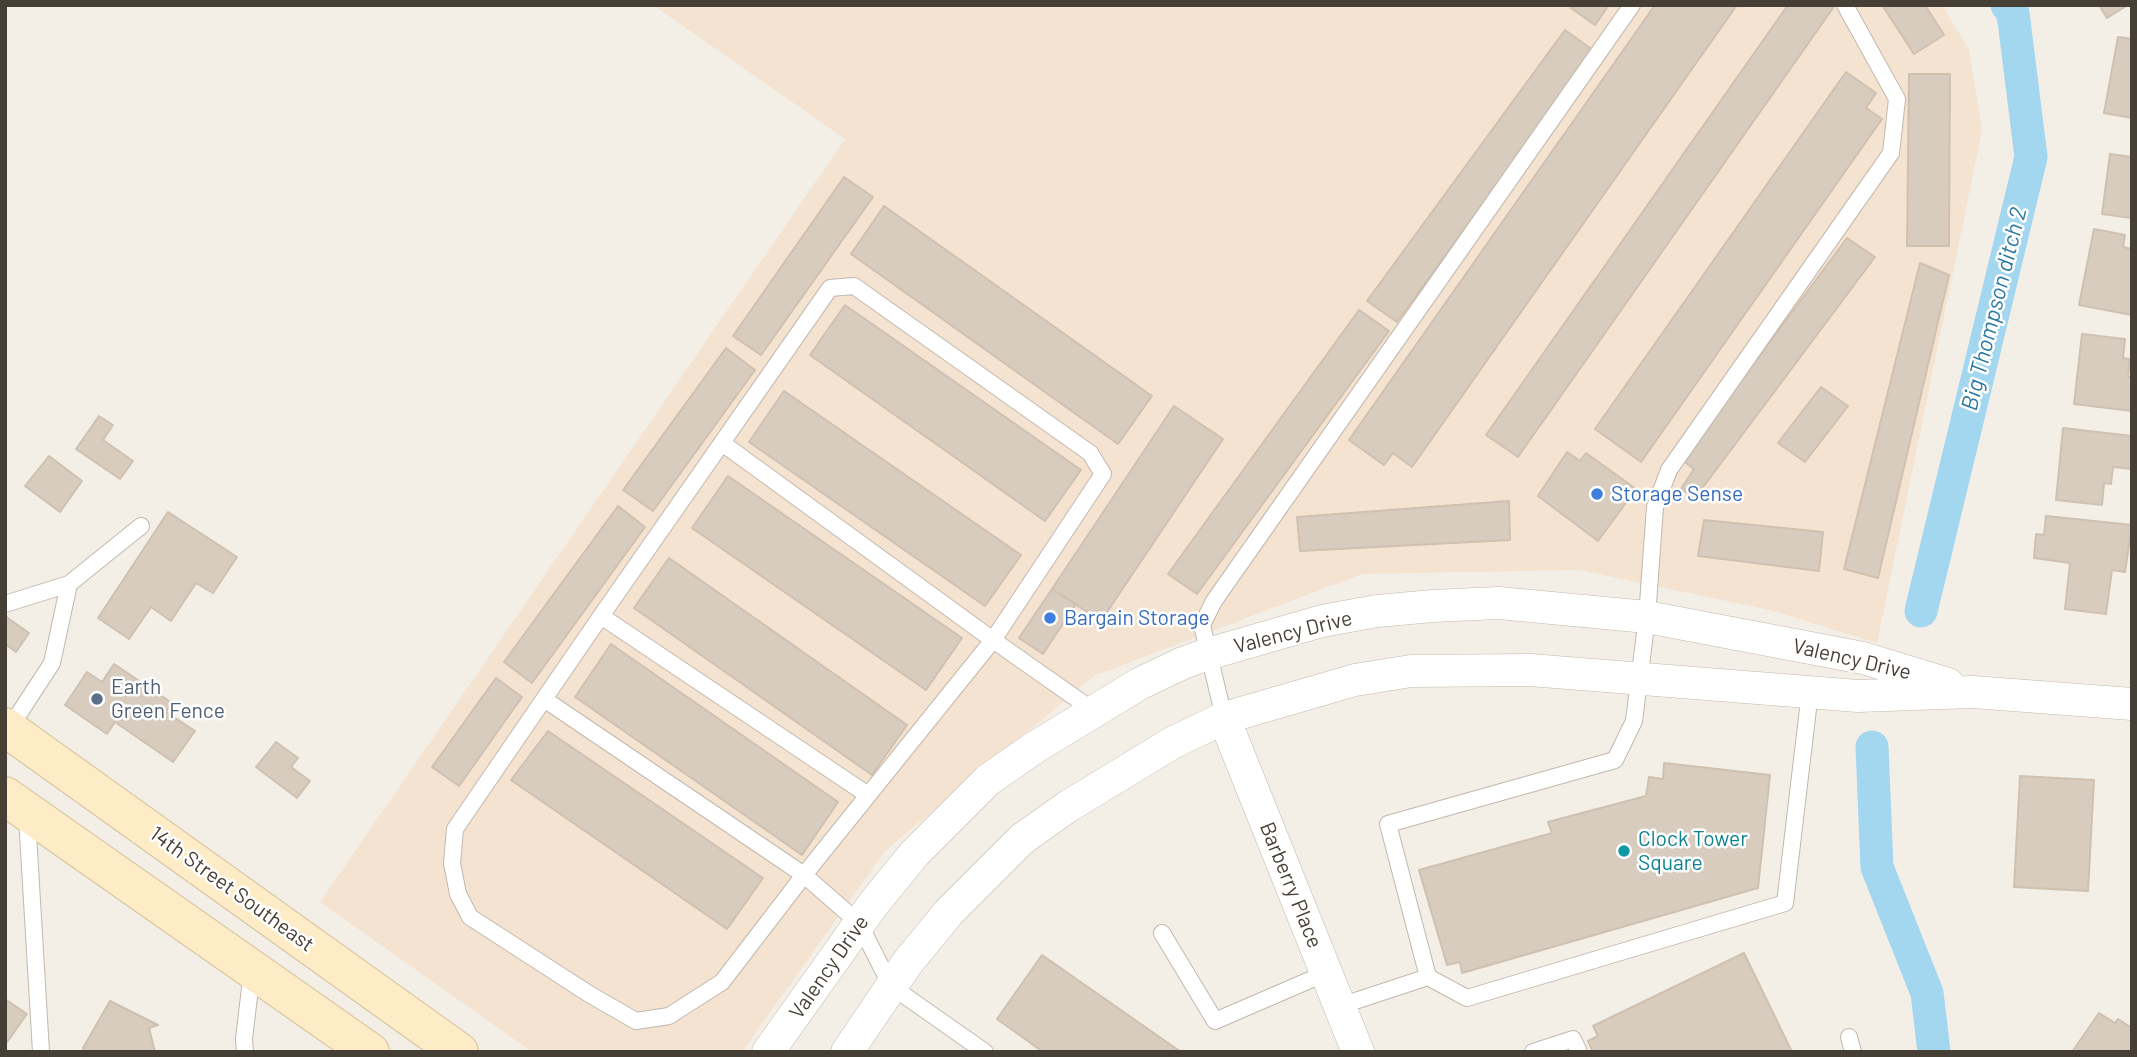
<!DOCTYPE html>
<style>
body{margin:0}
#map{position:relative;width:2137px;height:1057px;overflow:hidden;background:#f3efe7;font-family:Barlow,sans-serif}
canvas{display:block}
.frame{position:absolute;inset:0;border:7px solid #463f36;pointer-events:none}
</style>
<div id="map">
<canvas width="2137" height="1057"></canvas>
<div class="frame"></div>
</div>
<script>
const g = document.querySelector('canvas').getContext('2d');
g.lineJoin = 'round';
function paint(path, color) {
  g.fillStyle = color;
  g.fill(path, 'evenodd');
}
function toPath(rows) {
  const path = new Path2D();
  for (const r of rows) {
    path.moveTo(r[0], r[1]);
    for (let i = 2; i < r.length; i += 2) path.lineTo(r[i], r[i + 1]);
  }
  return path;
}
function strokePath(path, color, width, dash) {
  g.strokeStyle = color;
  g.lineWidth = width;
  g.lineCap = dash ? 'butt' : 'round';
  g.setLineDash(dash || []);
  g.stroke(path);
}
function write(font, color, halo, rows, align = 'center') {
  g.font = font + ' Barlow,sans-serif';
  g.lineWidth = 5;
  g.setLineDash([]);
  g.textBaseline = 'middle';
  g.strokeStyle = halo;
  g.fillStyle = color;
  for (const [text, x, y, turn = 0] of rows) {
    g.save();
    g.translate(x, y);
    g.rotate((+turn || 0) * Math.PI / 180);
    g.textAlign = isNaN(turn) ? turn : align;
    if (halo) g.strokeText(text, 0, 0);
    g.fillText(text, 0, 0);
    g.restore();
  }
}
paint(toPath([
 [653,5,1942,5,1969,49,1982,131,1877,643,1770,610,1578,570,1362,574,1094,676,885,851,742,1052,532,1052,320,902,845,139]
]), '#f5e3d2');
strokePath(toPath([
 [1921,611,2031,157,2013,13,2007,5],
 [1872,747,1877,867,1927,993,1934,1052]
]), '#a3d7f0', 33);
const building = toPath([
 [1572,5,1609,5,1595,25,1571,8,1572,5],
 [1655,5,1737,5,1412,467,1393,453,1384,465,1349,440,1655,5],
 [1788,5,1830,5,1833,8,1518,457,1486,435,1788,5],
 [1882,5,1925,5,1944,35,1914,54,1882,5],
 [2099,5,2128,5,2107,18,2099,5],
 [1565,30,1594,51,1397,322,1367,301,1565,30],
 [2118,37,2132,39,2132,118,2104,113,2118,37],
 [1846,72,1876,93,1866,108,1882,119,1641,462,1595,429,1846,72],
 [1909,74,1950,74,1949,246,1907,246,1909,74],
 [2110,154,2132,157,2132,218,2102,214,2110,154],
 [844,177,873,197,761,355,733,336,844,177],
 [884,206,1152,396,1118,444,851,254,884,206],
 [2094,229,2125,235,2123,247,2132,249,2132,315,2079,305,2094,229],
 [1847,238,1875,257,1695,498,1681,489,1694,469,1682,460,1847,238],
 [1920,263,1949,275,1878,578,1844,569,1920,263],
 [845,305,1081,470,1045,521,810,355,845,305],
 [1359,310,1389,331,1197,594,1168,574,1359,310],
 [2082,334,2125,339,2123,358,2130,359,2128,377,2132,377,2132,411,2074,404,2082,334],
 [726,348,755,370,653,511,623,490,726,348],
 [1821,387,1848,406,1805,462,1778,443,1821,387],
 [784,391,1021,555,985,606,749,442,784,391],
 [1174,406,1223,439,1101,621,1052,589,1174,406],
 [99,416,113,425,103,440,133,461,120,479,76,449,99,416],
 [2063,428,2132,436,2132,469,2113,467,2111,484,2104,483,2102,505,2056,500,2063,428],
 [1567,452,1580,461,1586,453,1636,489,1598,541,1538,496,1567,452],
 [49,456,82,481,60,512,25,486,49,456],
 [728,476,962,638,926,690,692,528,728,476],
 [1509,501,1510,540,1300,551,1297,517,1509,501],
 [618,506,645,527,532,683,504,662,618,506],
 [168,512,237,557,213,593,196,583,171,621,151,607,129,639,98,618,168,512],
 [2046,516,2132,525,2125,572,2112,570,2106,614,2065,609,2070,563,2034,558,2036,534,2044,535,2046,516],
 [1704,520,1823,532,1819,571,1698,556,1704,520],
 [669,558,907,725,872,775,634,608,669,558],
 [1052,589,1076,604,1043,654,1019,638,1052,589],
 [5,616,29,633,16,652,5,644,5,616],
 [611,644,838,802,802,855,575,697,611,644],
 [114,664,172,703,166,712,195,731,173,762,115,722,107,734,65,705,87,672,102,682,114,664],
 [496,678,522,697,459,786,432,767,496,678],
 [548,731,763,878,727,929,511,780,548,731],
 [276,742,298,758,291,767,310,781,297,798,256,767,276,742],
 [1664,763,1770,775,1758,888,1462,973,1460,962,1447,965,1419,870,1552,833,1548,822,1646,796,1649,777,1663,779,1664,763],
 [2020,776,2094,780,2088,891,2014,887,2020,776],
 [1744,953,1792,1052,1593,1052,1588,1041,1598,1036,1593,1026,1744,953],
 [1042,955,1181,1052,1043,1052,997,1019,1042,955],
 [5,999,27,1014,5,1045,5,999],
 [110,1001,158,1025,149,1028,155,1052,84,1052,83,1048,110,1001],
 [2099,1013,2115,1023,2118,1019,2132,1028,2132,1052,2072,1052,2099,1013]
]);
paint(building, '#d8ccbf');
strokePath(building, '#d0c0b0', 2);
const lane = toPath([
 [5,604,69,584],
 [601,616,868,795],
 [544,699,455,829,452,863,458,894,470,917,589,994,636,1021,669,1016,722,982,804,875,544,699,601,616,830,288,854,286,1090,453,1103,474,993,640,722,443],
 [1224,718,1202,625,1214,601,1632,5],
 [9,729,52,663,69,584,141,526],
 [27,817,41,1052],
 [1162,933,1215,1021,1326,973],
 [1428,977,1388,824,1615,760,1634,721,1647,617,1655,507,1669,470,1891,153,1897,99,1845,5],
 [1340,1006,1428,977,1467,998,1785,903,1810,692],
 [1849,1037,1853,1052],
 [245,1052,244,1039,252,971],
 [985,1052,891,986,859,923,804,875,993,640,1094,711],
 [1533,1052,1573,1039,1579,1052]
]);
const street = toPath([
 [1224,718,1358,1052],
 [768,1052,874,903,915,853,988,780,1034,748,1139,684,1183,663,1208,654,1322,621,1377,611,1433,606,1499,603,1647,617,1863,658,1948,684],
 [847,1052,908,962,949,912,1022,839,1067,807,1128,770,1172,743,1224,718,1355,680,1411,671,1530,670,1858,696,1973,692,2132,704]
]);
const secondary = toPath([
 [5,727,459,1052],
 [5,796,370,1052]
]);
strokePath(lane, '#c2b8ad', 18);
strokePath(street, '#c2b8ad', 33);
strokePath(secondary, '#d3be97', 40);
strokePath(lane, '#fff', 16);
strokePath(street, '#fff', 32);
strokePath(secondary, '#feecc6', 38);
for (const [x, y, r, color] of [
 [1597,494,7,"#3f7fe0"],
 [1050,618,7,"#3f7fe0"],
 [97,699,7,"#5c6f8a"],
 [1624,851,7,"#0f9aa8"]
]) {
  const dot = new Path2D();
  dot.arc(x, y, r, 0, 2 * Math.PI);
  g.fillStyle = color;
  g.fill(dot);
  strokePath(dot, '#fff', 2.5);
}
write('21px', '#366cbe', '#fff', [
 ["Storage Sense",1611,494],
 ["Bargain Storage",1064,618]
], 'left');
write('21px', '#463f36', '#fff', [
 ["Valency Drive",1293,632,-14],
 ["Valency Drive",1852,659,13],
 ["Barberry Place",1291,885,68],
 ["14th Street Southeast",232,889,36],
 ["Valency Drive",829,967,-55]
]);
write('21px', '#4e5e75', '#fff', [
 ["Earth",111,687],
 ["Green Fence",111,711]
], 'left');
write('21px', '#0d838f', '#fff', [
 ["Clock Tower",1638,839],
 ["Square",1638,863]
], 'left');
write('italic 23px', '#2c7aa2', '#fff', [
 ["Big Thompson ditch 2",1994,309,-76]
]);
</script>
